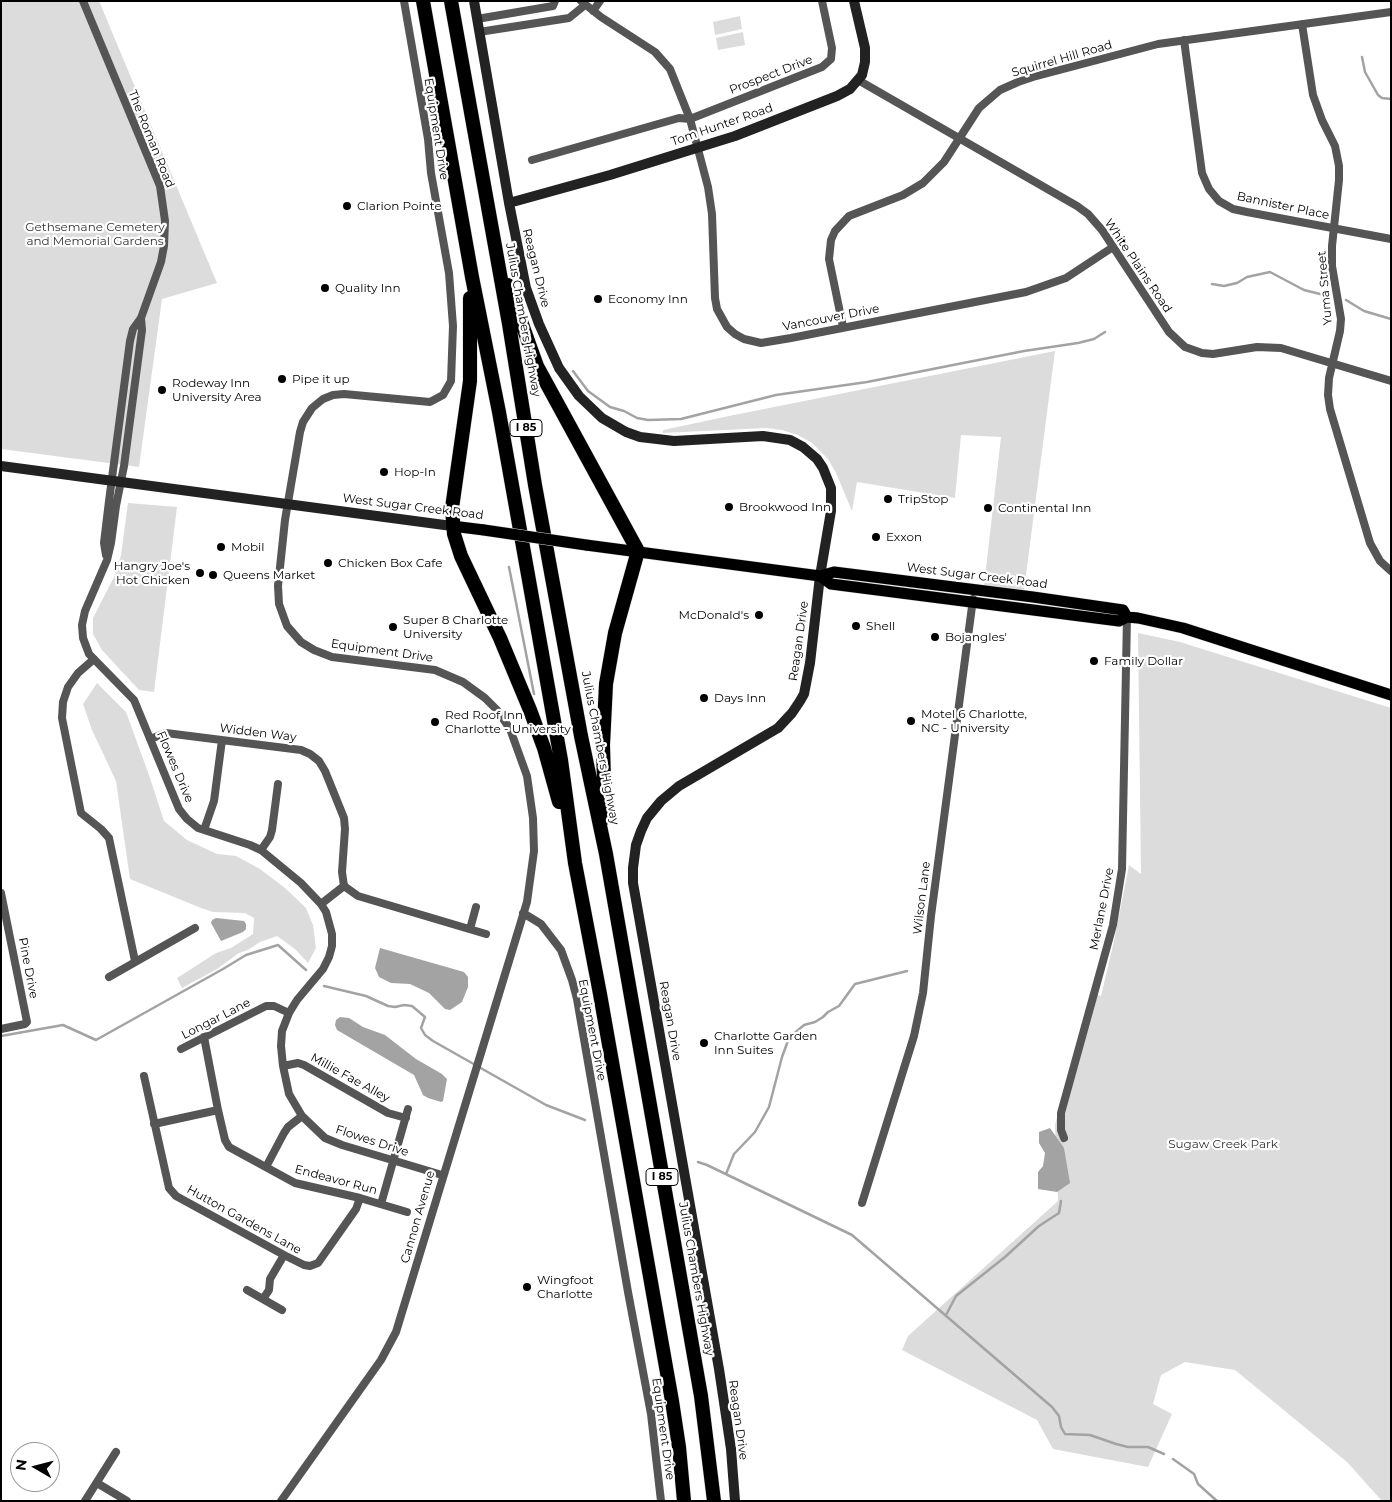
<!DOCTYPE html>
<style>
body{margin:0}
#map{position:relative;width:1392px;height:1502px;overflow:hidden;background:#fff;font-family:Montserrat,sans-serif}
canvas{display:block}
.frame{position:absolute;inset:0;border:2px solid #000;pointer-events:none}
.north{position:absolute;left:10px;top:1442px;width:50px;height:50px;box-sizing:border-box;background:#fff;border:1px solid #999;border-radius:50%;rotate:278deg;font-size:14px;font-weight:700;line-height:20px;text-align:center;color:#000}
.north::after{content:'';display:block;margin:auto;width:18px;height:22px;background:#000;clip-path:polygon(50% 0,100% 100%,50% 72%,0 100%)}
</style>
<div id="map">
<canvas width="1392" height="1502"></canvas>
<div class="frame"></div>
<div class="north">N</div>
</div>
<script>
const g = document.querySelector('canvas').getContext('2d');
g.lineJoin = 'round';
function paint(path, color) {
  g.fillStyle = color;
  g.fill(path, 'evenodd');
}
function toPath(rows) {
  const path = new Path2D();
  for (const r of rows) {
    path.moveTo(r[0], r[1]);
    for (let i = 2; i < r.length; i += 2) path.lineTo(r[i], r[i + 1]);
  }
  return path;
}
function strokePath(path, color, width, dash) {
  g.strokeStyle = color;
  g.lineWidth = width;
  g.lineCap = dash ? 'butt' : 'round';
  g.setLineDash(dash || []);
  g.stroke(path);
}
function write(font, color, halo, rows, align = 'center') {
  g.font = font + ' Montserrat,sans-serif';
  g.lineWidth = 4.5;
  g.setLineDash([]);
  g.textBaseline = 'middle';
  g.strokeStyle = halo;
  g.fillStyle = color;
  for (const [text, x, y, turn = 0] of rows) {
    g.save();
    g.translate(x, y);
    g.rotate((+turn || 0) * Math.PI / 180);
    g.textAlign = isNaN(turn) ? turn : align;
    if (halo) g.strokeText(text, 0, 0);
    g.fillText(text, 0, 0);
    g.restore();
  }
}
paint(toPath([
 [1,1,99,1,217,283,162,299,139,467,1,449],
 [740,16,742,29,715,35,713,22],
 [743,32,745,45,718,50,716,38],
 [1055,351,1024,590,984,586,1001,437,961,435,955,498,857,482,852,511,836,473,828,459,812,443,798,435,782,430,766,428,663,433,663,430,729,416],
 [128,503,177,507,154,692,139,690,102,650,93,634,93,618,115,575,121,555],
 [1138,633,1180,642,1391,708,1391,1501,1382,1501,1347,1462,1235,1370,1185,1362,1161,1375,1153,1404,1172,1414,1148,1467,1053,1449,1037,1420,902,1350,908,1336,1058,1201,1055,1125,1090,993,1101,996,1114,941,1129,865,1141,874],
 [97,683,126,712,150,778,164,821,187,840,217,854,236,856,260,869,285,888,306,908,313,925,316,948,308,963,295,949,277,936,260,942,248,950,239,953,217,969,182,988,177,978,216,953,231,948,253,934,254,918,245,913,213,912,201,908,130,879,116,781,92,730,83,704]
]), '#dcdcdc');
paint(toPath([
 [216,918,244,921,246,924,246,929,243,932,221,941,211,923,212,920],
 [380,948,464,972,468,977,468,987,462,1002,450,1010,445,1009,429,993,410,984,391,983,379,977,375,968],
 [340,1017,349,1018,363,1027,385,1035,416,1059,442,1074,447,1079,443,1101,441,1102,428,1098,423,1095,414,1075,337,1030,335,1025,336,1020],
 [1050,1128,1064,1148,1070,1183,1057,1192,1038,1189,1038,1172,1043,1166,1045,1153,1039,1143,1039,1132]
]), '#a3a3a3');
strokePath(toPath([
 [1362,57,1365,72,1378,95,1382,98,1391,99],
 [1212,284,1224,286,1237,283,1247,277,1270,272,1304,290,1328,296],
 [1346,300,1364,311,1391,319],
 [573,371,588,391,610,407,624,411,637,418,648,420,681,419,776,395,867,382,1024,351,1078,343,1094,339,1105,332],
 [509,567,534,694],
 [324,986,366,996,388,1006,395,1007,404,1005,412,1006,425,1017,421,1028,425,1035,433,1041,546,1105,585,1120],
 [1,1036,63,1025,96,1040,223,969,246,955,278,945,306,970],
 [698,1162,707,1165,852,1235,1052,1407,1059,1416,1061,1427,1065,1434,1090,1435,1116,1444,1128,1447,1148,1447,1164,1454],
 [726,1174,734,1154,755,1132,769,1107,782,1057,789,1038,804,1025,815,1022,823,1017,828,1012,839,1006,855,984,907,971],
 [946,1315,956,1296,1005,1257,1039,1226,1059,1213,1061,1201],
 [1173,1459,1194,1474,1198,1484,1217,1501]
]), '#a3a3a3', 2.5);
const primary = toPath([
 [452,526,484,530],
 [586,545,820,576,834,572,1033,597,1123,610,1127,617],
 [820,576,831,584,1119,621,1127,617,1138,618,1183,628,1391,695]
]);
const highway = toPath([
 [423,1,472,277,499,412,561,760,575,863,600,994,672,1401,679,1447,684,1501],
 [451,1,509,324,535,485,581,736,606,854,701,1396,714,1501],
 [508,285,537,366,638,551,615,633,606,684,603,745,605,818],
 [470,298,470,381,452,508,454,534,461,556,500,638,530,710,544,748,559,802]
]);
strokePath(primary, '#dbdbdb', 12);
strokePath(highway, '#dbdbdb', 15);
strokePath(toPath([
 [83,1,160,186,165,221,164,246,161,262,141,318,133,329,130,341,109,501,104,543,106,555],
 [581,1,601,17,655,52,670,69,690,119,708,187,712,214,715,298,717,309,727,327,735,334,744,339,761,343,791,338,1026,292,1066,278,1113,247],
 [593,11,600,1],
 [477,19,553,6,555,1],
 [1302,24,1313,95,1322,120,1335,146,1339,166,1339,180,1332,246,1332,266,1341,319,1340,331,1329,378,1328,395,1330,409,1370,543,1380,561,1391,571],
 [479,32,569,18,585,5],
 [1184,40,1202,173,1209,189,1219,201,1233,209,1247,212,1391,239],
 [858,80,1077,206,1088,214,1102,230,1169,332,1185,347,1202,353,1213,354,1257,347,1281,348,1391,381],
 [532,160,679,118,690,119,822,67,831,59,832,48,822,1],
 [141,318,142,330,124,466,116,506,111,543,107,560,85,611,82,625,83,638,89,654,134,700,179,809,187,819,198,828,250,845,261,850,301,883,321,904,326,912,332,934,332,946,329,957,323,969,297,1000,289,1013,282,1031,281,1046,283,1066,289,1094,302,1116,325,1138,342,1145,442,1175],
 [843,327,829,259,831,240,835,231,849,216,903,195,923,183,944,162,979,108,1000,90,1018,82,1033,77,1158,44,1391,12],
 [94,659,78,673,68,687,63,702,62,718,81,813,101,829,109,838,135,961],
 [150,739,166,733,301,750,310,754,319,761,325,771,344,818,345,829,342,872,344,886,358,896,486,934],
 [204,830,214,801,222,740],
 [261,850,270,837,272,830,278,784],
 [1,893,27,1022,25,1024,1,1029],
 [321,904,344,886],
 [523,913,541,924,561,950,572,980,577,999,628,1292,651,1414,661,1501],
 [470,929,476,907],
 [109,977,195,928],
 [204,1037,218,1110,225,1140,229,1147,295,1183,360,1198,407,1212],
 [181,1049,266,1006,274,1006,289,1013],
 [283,1066,298,1063,304,1065,388,1113,406,1118],
 [144,1076,169,1188,176,1196,284,1255,304,1265,310,1266,318,1263,356,1209,360,1198],
 [154,1124,218,1110],
 [1064,1138,1061,1130,1061,1113,1113,925,1122,869,1127,617],
 [266,1167,284,1133,288,1127,302,1116],
 [862,1203,914,1036,923,993,931,916,973,599],
 [381,1204,408,1109],
 [247,1290,282,1310],
 [263,1299,269,1290,270,1279,284,1255],
 [97,1483,127,1501],
 [85,1501,116,1452],
 [281,1501,381,1360,396,1332,527,902,534,851,533,818,527,776,510,729,497,710,485,698,463,682,435,670,332,657,314,650,301,642,287,626,279,604,278,586,285,520,300,432,303,422,312,408,323,399,333,395,344,394,430,402,443,395,451,381,453,326,449,273,431,173,428,139,404,1]
]), '#555', 8);
strokePath(toPath([
 [474,1,509,203,526,288,539,324,559,368,579,396,602,418,626,432,640,437,674,441,763,436,790,440,803,447,817,459,823,468,831,488,831,511,820,576,810,663,804,694,800,701,792,713,778,728,679,786,661,801,647,818,641,831,636,845,633,868,633,883,719,1369,731,1449,735,1501],
 [509,203,610,175,735,136,837,96,850,89,862,75,865,62,865,48,854,1],
 [1,466,452,526]
]), '#222', 10);
strokePath(primary, '#000', 11);
strokePath(highway, '#000', 14);
const primaryBridge = toPath([
 [484,530,586,545]
]);
strokePath(primaryBridge, '#dbdbdb', 12, []);
strokePath(primaryBridge, '#000', 11);
for (const [x, y, r, color] of [
 [347,206,5,"#000"],
 [325,288,5,"#000"],
 [598,299,5,"#000"],
 [282,379,5,"#000"],
 [162,390,5,"#000"],
 [384,472,5,"#000"],
 [888,499,5,"#000"],
 [729,507,5,"#000"],
 [988,508,5,"#000"],
 [876,537,5,"#000"],
 [221,547,5,"#000"],
 [328,563,5,"#000"],
 [200,573,5,"#000"],
 [213,575,5,"#000"],
 [759,615,5,"#000"],
 [856,626,5,"#000"],
 [393,627,5,"#000"],
 [935,637,5,"#000"],
 [1094,661,5,"#000"],
 [704,698,5,"#000"],
 [911,721,5,"#000"],
 [435,722,5,"#000"],
 [704,1043,5,"#000"],
 [527,1287,5,"#000"]
]) {
  const dot = new Path2D();
  dot.arc(x, y, r, 0, 2 * Math.PI);
  g.fillStyle = color;
  g.fill(dot);
  strokePath(dot, '#fff', 2);
}
for (const [x, y, w] of [
 [526,428,32],
 [662,1177,32]
]) {
  const box = new Path2D();
  box.roundRect(x - w / 2, y - 8.5, w, 17, 4);
  g.fillStyle = '#fff';
  g.fill(box);
  strokePath(box, '#000', 1);
}
write('bold 11px', '#000', null, [
 ["I 85",526,428],
 ["I 85",662,1177]
]);
write('12px', '#000', '#fff', [
 ["Squirrel Hill Road",1062,59,-16],
 ["Prospect Drive",771,75,-21],
 ["Tom Hunter Road",722,125,-19],
 ["Equipment Drive",436,129,81],
 ["The Roman Road",151,139,68],
 ["Bannister Place",1283,206,12],
 ["White Plains Road",1138,266,56],
 ["Reagan Drive",536,268,76],
 ["Yuma Street",1325,288,-95],
 ["Vancouver Drive",831,318,-11],
 ["Julius Chambers Highway",523,320,80],
 ["West Sugar Creek Road",413,507,7],
 ["West Sugar Creek Road",977,576,7],
 ["Reagan Drive",799,641,-82],
 ["Equipment Drive",382,651,8],
 ["Widden Way",258,733,7],
 ["Julius Chambers Highway",600,748,79],
 ["Flowes Drive",175,767,67],
 ["Wilson Lane",922,898,-83],
 ["Merlane Drive",1102,909,-79],
 ["Pine Drive",28,968,79],
 ["Longar Lane",216,1019,-27],
 ["Reagan Drive",670,1021,80],
 ["Equipment Drive",592,1030,79],
 ["Millie Fae Alley",350,1078,29],
 ["Flowes Drive",372,1141,18],
 ["Endeavor Run",336,1180,15],
 ["Cannon Avenue",418,1217,-74],
 ["Hutton Gardens Lane",244,1220,29],
 ["Julius Chambers Highway",696,1279,80],
 ["Reagan Drive",738,1420,82],
 ["Equipment Drive",663,1429,82]
]);
write('12px', '#000', '#fff', [
 ["Clarion Pointe",357,206],
 ["Quality Inn",335,288],
 ["Economy Inn",608,299],
 ["Pipe it up",292,379],
 ["Rodeway Inn",172,383],
 ["University Area",172,397],
 ["Hop-In",394,472],
 ["TripStop",898,499],
 ["Brookwood Inn",739,507],
 ["Continental Inn",998,508],
 ["Exxon",886,537],
 ["Mobil",231,547],
 ["Chicken Box Cafe",338,563],
 ["Hangry Joe's",190,566,"right"],
 ["Hot Chicken",190,580,"right"],
 ["Queens Market",223,575],
 ["McDonald's",749,615,"right"],
 ["Super 8 Charlotte",403,620],
 ["University",403,634],
 ["Shell",866,626],
 ["Bojangles'",945,637],
 ["Family Dollar",1104,661],
 ["Days Inn",714,698],
 ["Motel 6 Charlotte,",921,714],
 ["NC - University",921,728],
 ["Red Roof Inn",445,715],
 ["Charlotte - University",445,729],
 ["Charlotte Garden",714,1036],
 ["Inn Suites",714,1050],
 ["Wingfoot",537,1280],
 ["Charlotte",537,1294]
], 'left');
write('12px', '#333', '#fff', [
 ["Gethsemane Cemetery",95,227],
 ["and Memorial Gardens",95,241],
 ["Sugaw Creek Park",1223,1144]
]);
</script>
